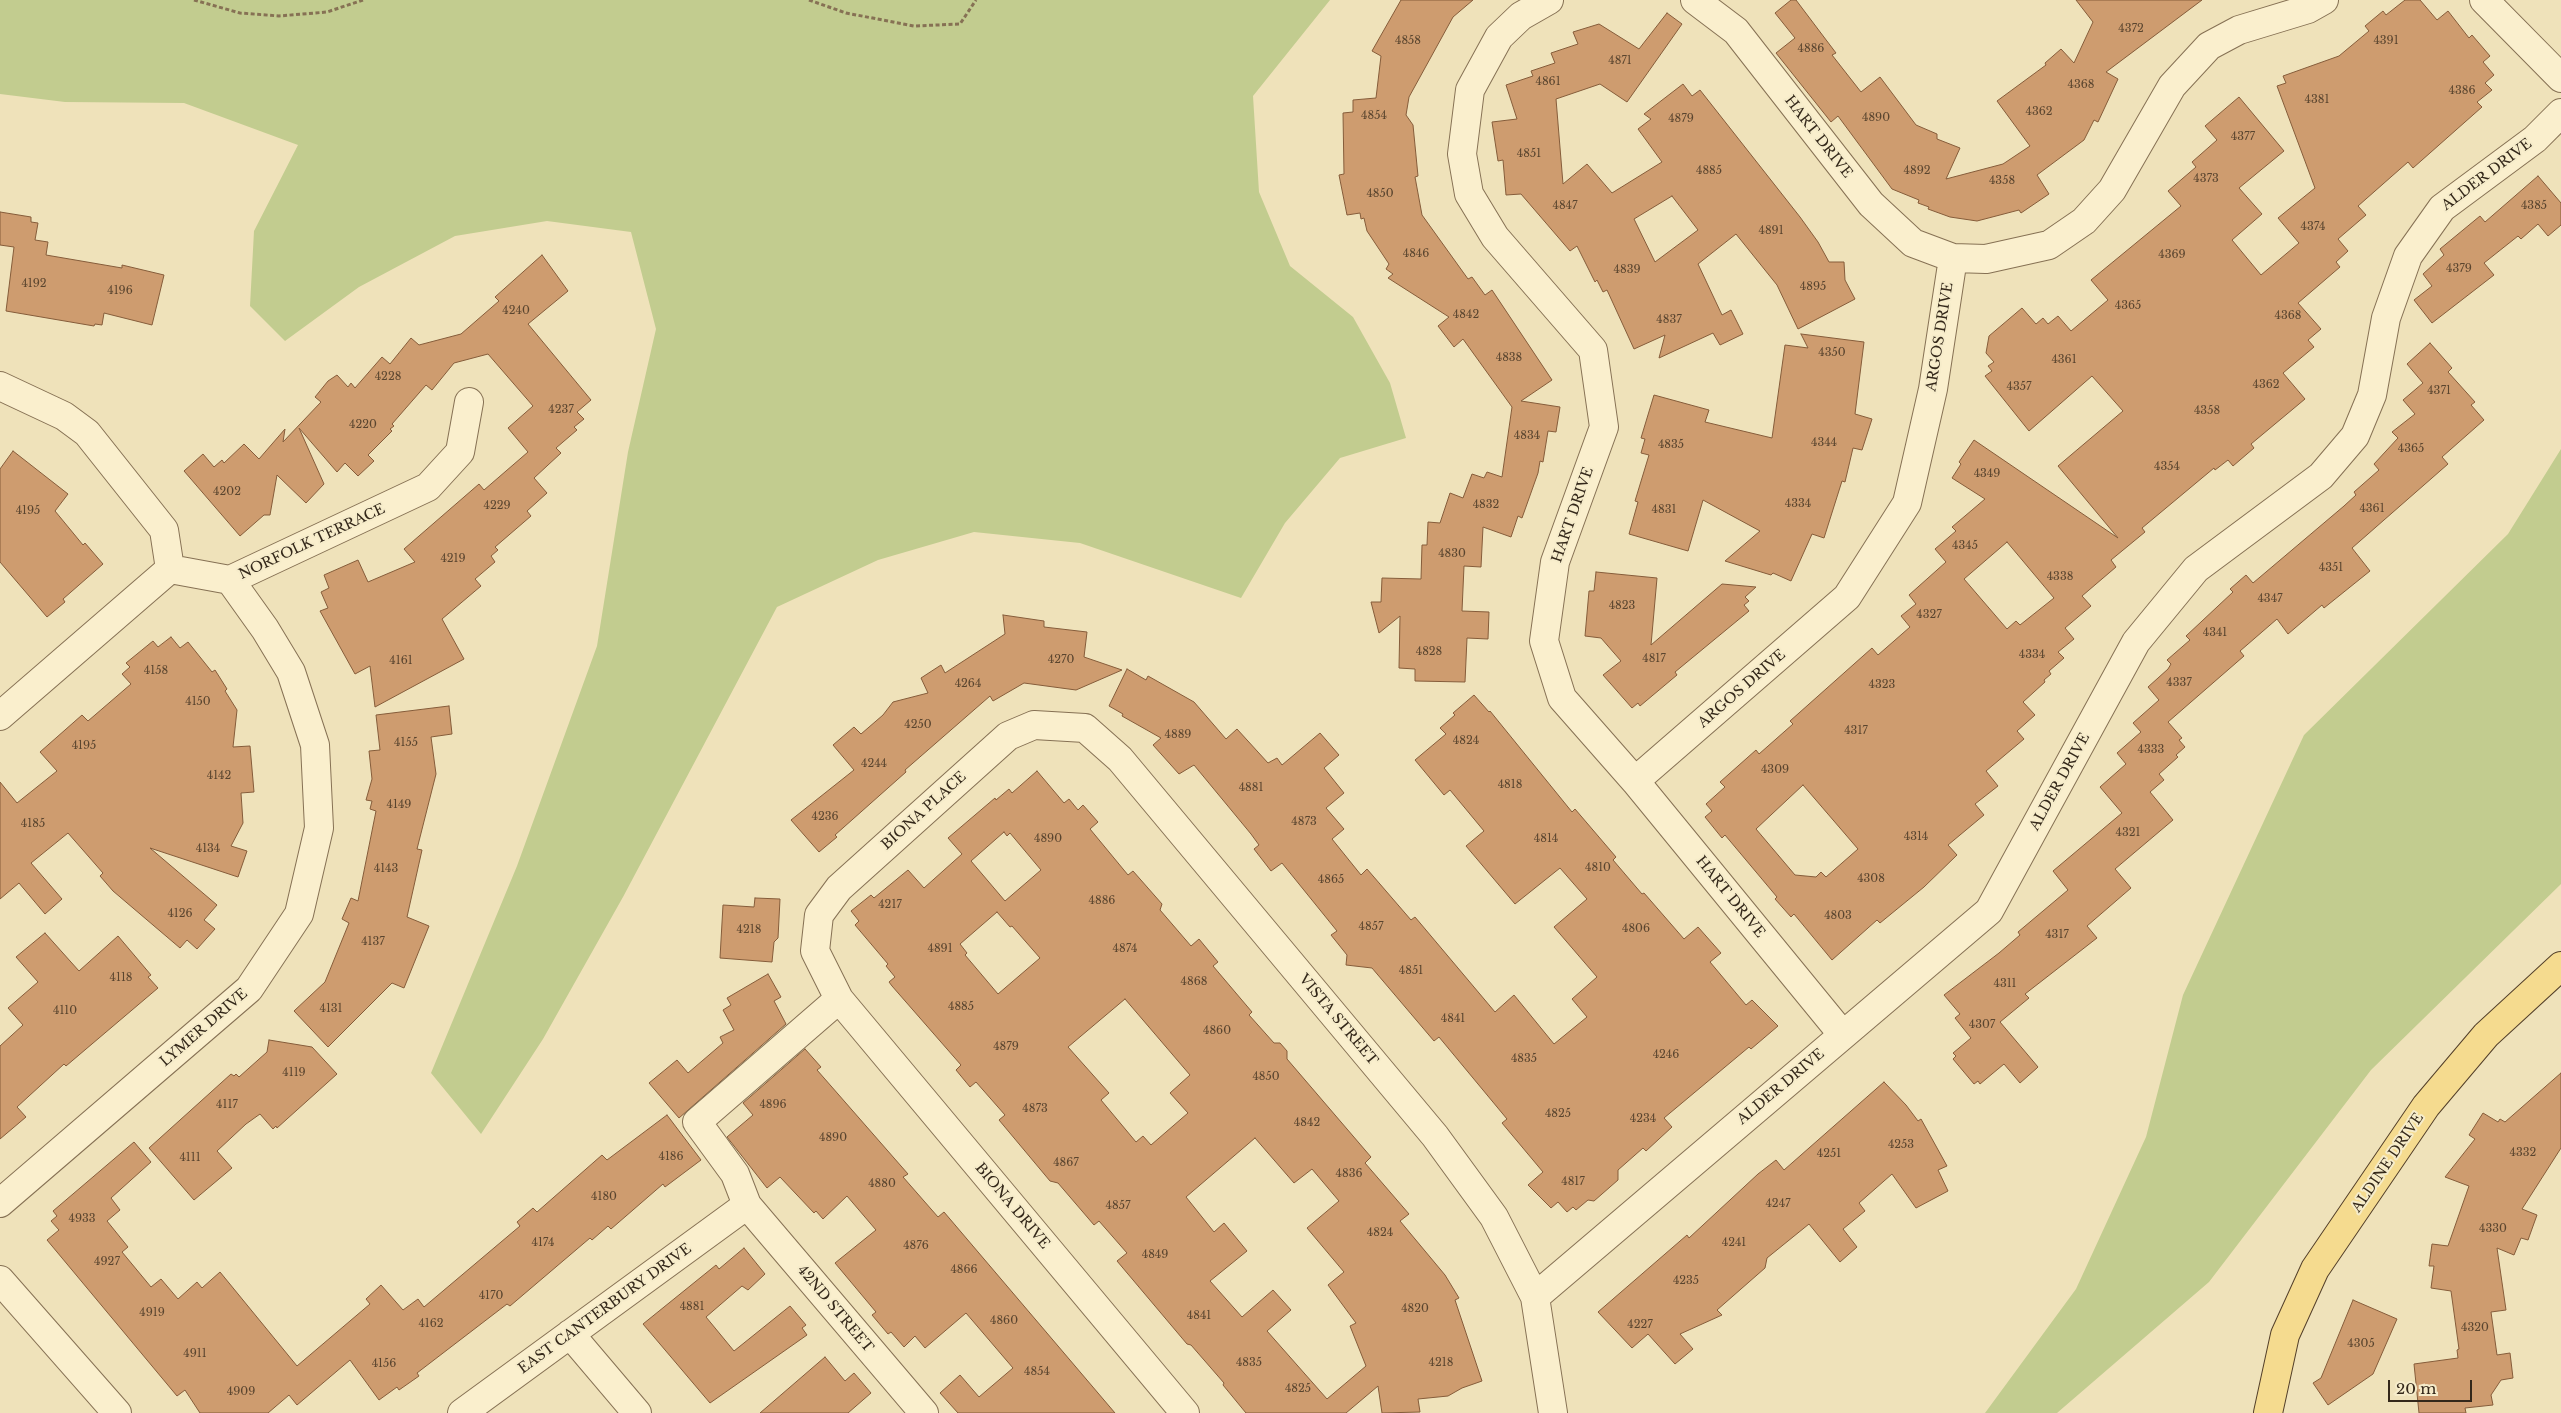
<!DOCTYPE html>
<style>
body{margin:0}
#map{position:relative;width:2561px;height:1413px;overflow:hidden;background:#efe2ba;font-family:"Libre Baskerville",serif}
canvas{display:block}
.scale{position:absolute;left:2388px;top:1380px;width:84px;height:22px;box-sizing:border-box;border:2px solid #34281a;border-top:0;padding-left:6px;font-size:15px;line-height:18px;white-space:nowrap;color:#34281a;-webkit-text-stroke:4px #f6ecca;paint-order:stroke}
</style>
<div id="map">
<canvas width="2561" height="1413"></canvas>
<div class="scale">20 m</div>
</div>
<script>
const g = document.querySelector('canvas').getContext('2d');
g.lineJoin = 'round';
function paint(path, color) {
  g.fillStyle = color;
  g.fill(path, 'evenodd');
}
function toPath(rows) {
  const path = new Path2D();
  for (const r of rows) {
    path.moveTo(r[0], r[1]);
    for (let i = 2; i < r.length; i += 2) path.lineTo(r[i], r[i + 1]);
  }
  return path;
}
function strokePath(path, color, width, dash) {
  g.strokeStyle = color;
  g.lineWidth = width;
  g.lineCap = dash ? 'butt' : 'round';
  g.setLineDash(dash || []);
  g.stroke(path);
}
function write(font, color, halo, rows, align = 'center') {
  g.font = font + ' "Libre Baskerville",serif';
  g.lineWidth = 4;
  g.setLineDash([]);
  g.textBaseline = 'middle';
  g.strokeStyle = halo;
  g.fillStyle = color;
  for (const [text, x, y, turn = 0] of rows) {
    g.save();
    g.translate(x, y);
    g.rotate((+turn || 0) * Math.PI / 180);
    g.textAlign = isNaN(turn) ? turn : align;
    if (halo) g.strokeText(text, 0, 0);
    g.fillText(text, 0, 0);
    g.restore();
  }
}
paint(toPath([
 [0,0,1330,0,1253,96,1259,192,1290,266,1353,317,1390,383,1406,438,1340,458,1285,523,1241,598,1080,543,974,532,878,560,777,607,623,897,543,1039,481,1134,431,1073,517,866,597,646,628,452,656,329,631,232,547,221,455,236,359,287,285,341,250,306,254,231,298,145,184,103,65,102,0,94],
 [2561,449,2561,884,2371,1070,2209,1282,2057,1413,1985,1413,2076,1289,2146,1137,2183,995,2304,735,2508,534]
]), '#c2cc8f');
const building = toPath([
 [1401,0,1473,0,1453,17,1409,97,1406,115,1413,125,1418,176,1415,177,1422,215,1468,279,1472,277,1485,295,1492,290,1552,380,1521,401,1560,407,1556,432,1548,431,1543,462,1540,461,1538,473,1522,518,1518,516,1511,537,1483,527,1481,567,1464,566,1462,611,1489,612,1488,639,1467,638,1465,682,1415,681,1415,669,1399,668,1400,616,1379,633,1371,602,1381,602,1382,578,1421,579,1422,545,1427,545,1428,522,1440,523,1450,493,1463,498,1472,474,1484,478,1487,472,1502,477,1512,407,1463,339,1454,347,1438,326,1449,317,1388,278,1393,274,1386,269,1389,264,1367,231,1364,218,1361,219,1360,213,1347,215,1339,175,1344,174,1343,113,1353,112,1353,100,1376,98,1381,56,1372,51,1401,0],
 [1791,0,1796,0,1802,8,1836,53,1832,55,1861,92,1880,77,1916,125,1937,134,1937,139,1960,148,1946,179,2003,164,2030,146,1997,101,2046,65,2045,63,2061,49,2074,63,2093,22,2076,0,2202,0,2106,72,2118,79,2098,122,2094,120,2084,140,2037,175,2049,194,2021,213,2019,210,1977,221,1950,217,1928,209,1929,207,1918,203,1919,200,1892,189,1838,116,1831,122,1776,53,1795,38,1775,13,1791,0],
 [2405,0,2420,0,2437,20,2448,11,2469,38,2472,35,2490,56,2483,62,2494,75,2485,83,2492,90,2477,102,2482,107,2413,168,2408,162,2358,206,2366,215,2338,239,2348,251,2336,262,2340,267,2298,303,2321,329,2308,340,2314,347,2283,373,2305,399,2251,444,2254,448,2233,466,2228,460,2215,470,2214,468,2142,528,2145,532,2111,560,2116,567,2082,596,2091,606,2065,628,2074,639,2058,652,2064,658,2049,671,2051,674,2044,680,2045,682,2023,702,2035,715,2017,731,2024,739,1986,771,1998,786,1975,804,1984,815,1948,845,1957,855,1924,887,1880,923,1877,920,1832,960,1794,914,1791,917,1775,899,1777,897,1725,835,1722,838,1705,817,1712,811,1706,804,1725,787,1720,782,1756,750,1759,754,1793,724,1790,721,1872,648,1878,655,1910,627,1901,616,1916,604,1909,595,1946,562,1935,549,1956,531,1952,527,1985,499,1952,478,1961,464,1959,462,1974,440,2118,538,2058,466,2123,411,2092,376,2029,431,1985,376,1992,371,1988,366,1994,362,1986,353,1989,336,2022,308,2036,324,2043,318,2048,324,2058,316,2071,331,2108,300,2091,280,2181,206,2168,191,2196,167,2192,162,2217,140,2205,126,2239,97,2284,151,2239,188,2262,214,2232,240,2261,275,2299,243,2278,218,2315,188,2277,86,2286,83,2283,76,2339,56,2369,31,2365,26,2383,11,2386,15,2405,0],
 [2007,542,2054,598,2020,625,2016,621,2007,629,1964,579,2007,542],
 [1803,785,1858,849,1826,877,1821,872,1816,877,1795,875,1756,829,1803,785],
 [1667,13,1682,24,1627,102,1600,84,1556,99,1563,184,1587,164,1612,193,1662,162,1638,129,1651,119,1644,114,1683,84,1692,96,1700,90,1800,217,1818,242,1829,262,1844,262,1845,280,1855,299,1798,329,1777,285,1736,234,1698,264,1722,315,1731,310,1743,334,1720,345,1713,333,1659,358,1665,335,1634,349,1607,290,1603,292,1597,280,1595,282,1577,246,1570,251,1521,194,1506,195,1503,160,1498,161,1492,122,1517,119,1506,85,1533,76,1531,71,1555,63,1551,53,1578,44,1573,32,1599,24,1639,49,1667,13],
 [1672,196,1698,230,1655,262,1634,219,1672,196],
 [2538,176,2561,203,2561,225,2548,236,2538,224,2521,239,2518,236,2484,263,2494,275,2432,323,2414,300,2432,286,2423,274,2444,255,2440,249,2480,216,2485,222,2538,176],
 [0,212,31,217,31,222,38,223,35,240,48,242,46,255,122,268,122,265,164,275,152,325,104,313,102,325,95,324,94,326,6,311,14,247,0,245,0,212],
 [542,255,568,291,528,324,591,400,577,412,584,419,574,427,577,430,556,448,561,453,534,478,547,493,527,511,531,516,495,547,498,550,491,556,495,562,475,579,481,586,442,619,464,659,375,707,370,666,355,674,320,611,328,608,321,592,329,588,324,575,358,560,368,582,415,562,404,549,479,484,484,490,528,452,508,428,533,406,488,354,454,363,432,390,426,385,392,424,394,426,390,429,392,431,368,455,374,461,358,476,345,463,337,472,299,428,324,484,306,503,277,475,270,515,264,515,240,536,184,471,203,454,214,467,222,460,224,463,244,444,259,459,285,429,283,442,321,402,315,397,328,381,337,375,348,387,351,383,355,388,382,357,390,364,411,338,419,345,461,334,499,301,495,297,542,255],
 [1801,334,1864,342,1855,414,1872,419,1862,450,1853,448,1845,482,1842,481,1824,538,1812,534,1791,581,1773,573,1771,575,1725,561,1760,531,1703,500,1688,551,1629,534,1638,502,1635,501,1649,455,1641,453,1645,439,1641,438,1654,395,1709,410,1705,422,1772,438,1785,345,1808,348,1801,334],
 [2430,343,2452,368,2448,372,2475,402,2471,405,2484,420,2442,457,2448,464,2352,548,2370,571,2324,608,2322,605,2288,634,2277,619,2240,651,2244,656,2168,722,2182,738,2179,740,2185,747,2176,755,2178,757,2159,774,2164,780,2150,792,2173,820,2115,869,2131,888,2087,926,2097,938,2025,994,2029,998,2000,1022,2038,1067,2037,1068,2020,1083,2004,1064,1980,1084,1978,1081,1974,1084,1953,1059,1956,1056,1953,1053,1971,1038,1955,1018,1960,1014,1944,995,1999,953,2020,935,2018,932,2068,890,2053,871,2122,813,2100,787,2126,764,2117,753,2141,732,2133,723,2159,700,2148,687,2168,669,2171,664,2167,660,2190,640,2186,636,2233,592,2230,589,2246,575,2253,583,2344,506,2356,495,2354,492,2379,470,2374,464,2398,438,2392,432,2415,414,2403,400,2423,383,2407,364,2430,343],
 [13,451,68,494,55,511,83,545,85,543,103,564,63,599,65,602,47,617,0,562,0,469,13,451],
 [1596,572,1657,578,1651,645,1722,584,1756,587,1745,597,1749,601,1744,605,1749,611,1675,672,1677,675,1640,706,1638,703,1632,708,1603,675,1621,661,1601,638,1585,636,1589,591,1594,591,1596,572],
 [1003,615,1044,621,1044,627,1087,632,1084,657,1122,670,1076,690,1024,683,993,701,990,696,905,770,906,772,835,835,837,837,819,852,791,820,854,770,833,745,854,727,861,734,883,715,893,702,928,693,921,678,941,665,945,673,1005,634,1003,615],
 [171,637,180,648,188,642,212,672,215,670,227,689,225,691,237,710,233,747,250,746,254,792,241,793,243,823,231,846,247,851,238,877,150,848,217,905,204,920,215,929,197,949,187,940,180,948,113,891,100,876,103,873,68,833,31,863,62,899,45,914,19,883,0,899,0,782,17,803,57,771,40,752,82,715,88,721,131,684,122,674,130,667,126,663,153,641,158,647,171,637],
 [1127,669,1146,680,1148,676,1194,702,1226,739,1237,729,1268,763,1277,758,1282,765,1320,733,1339,755,1324,768,1344,793,1326,808,1344,829,1332,839,1361,875,1367,869,1411,920,1415,917,1495,1012,1514,995,1554,1044,1587,1017,1572,999,1597,977,1554,927,1587,899,1560,868,1515,904,1466,846,1484,831,1450,790,1444,795,1415,760,1446,734,1440,728,1455,715,1453,713,1474,695,1489,712,1490,711,1572,812,1575,809,1616,857,1613,860,1642,894,1644,893,1684,939,1698,927,1721,953,1710,962,1746,1005,1752,1000,1778,1026,1751,1049,1749,1047,1664,1118,1672,1127,1646,1151,1643,1148,1618,1170,1618,1180,1594,1201,1588,1200,1576,1210,1573,1207,1567,1212,1558,1202,1551,1208,1528,1185,1543,1172,1502,1123,1507,1119,1439,1037,1434,1041,1372,968,1346,965,1347,955,1331,935,1337,931,1282,863,1271,871,1254,849,1259,845,1251,834,1194,765,1179,774,1153,745,1161,738,1122,716,1123,714,1109,706,1127,669],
 [449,706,452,734,431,737,436,774,417,849,422,850,407,917,429,926,404,988,392,983,328,1047,294,1011,325,982,349,923,342,919,351,898,358,901,376,811,370,809,372,801,366,800,372,779,369,751,380,750,376,715,449,706],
 [1037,771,1064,803,1069,799,1078,810,1083,805,1098,822,1090,829,1128,875,1133,871,1162,904,1160,910,1191,946,1199,939,1218,962,1213,966,1252,1012,1249,1015,1274,1043,1280,1043,1287,1051,1287,1059,1371,1157,1365,1163,1409,1214,1400,1221,1445,1275,1459,1298,1455,1300,1482,1381,1462,1388,1448,1396,1418,1399,1420,1412,1382,1413,1378,1386,1346,1413,1246,1413,1223,1385,1224,1383,1191,1345,1187,1344,1117,1261,1127,1253,1099,1221,1094,1225,1058,1183,1050,1181,999,1120,1005,1115,976,1082,970,1087,956,1070,961,1065,892,986,889,982,895,977,886,966,888,964,855,925,859,921,851,911,871,895,874,898,908,870,924,888,962,854,948,838,995,798,996,800,1009,789,1012,793,1037,771],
 [1004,832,1007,836,1010,833,1041,870,1005,901,971,861,1004,832],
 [997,912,1010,927,1012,926,1040,958,998,994,965,955,967,953,960,944,997,912],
 [1125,999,1190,1075,1170,1093,1188,1113,1151,1145,1143,1136,1136,1142,1101,1100,1109,1093,1068,1047,1125,999],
 [1255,1138,1294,1183,1312,1169,1339,1201,1307,1228,1344,1272,1328,1285,1356,1323,1350,1326,1366,1366,1327,1399,1267,1331,1291,1310,1273,1290,1242,1317,1210,1281,1247,1251,1224,1223,1214,1232,1186,1197,1255,1138],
 [755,898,780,899,778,938,774,942,772,962,720,958,723,905,754,907,755,898],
 [45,933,79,971,118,936,151,975,148,977,158,988,66,1066,64,1064,17,1107,26,1117,0,1139,0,1046,23,1025,8,1008,38,982,16,957,45,933],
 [768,974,781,997,774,1001,786,1024,679,1118,649,1083,677,1060,688,1073,723,1043,720,1037,734,1030,723,1010,731,1005,727,998,768,974],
 [269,1040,312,1047,337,1074,277,1128,276,1126,273,1129,260,1114,246,1124,217,1151,232,1168,194,1200,149,1148,231,1074,234,1076,236,1074,239,1077,267,1052,269,1040],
 [805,1049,821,1067,817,1070,908,1174,903,1177,938,1217,944,1212,1115,1413,958,1413,940,1393,960,1375,979,1397,1013,1368,966,1313,925,1348,915,1336,904,1347,891,1332,888,1334,872,1315,876,1312,835,1263,876,1230,847,1196,823,1219,816,1211,814,1213,780,1177,767,1188,727,1137,753,1115,743,1103,805,1049],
 [2561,1073,2561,1148,2522,1209,2537,1215,2528,1240,2521,1238,2514,1255,2497,1248,2506,1310,2491,1312,2497,1355,2510,1353,2513,1378,2501,1380,2491,1395,2493,1405,2465,1408,2466,1413,2419,1413,2414,1364,2458,1358,2457,1350,2459,1349,2451,1291,2431,1288,2434,1266,2429,1266,2432,1244,2448,1246,2469,1186,2445,1177,2475,1139,2469,1135,2483,1113,2498,1122,2500,1119,2505,1122,2561,1073],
 [1884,1082,1906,1105,1918,1121,1921,1119,1947,1166,1938,1170,1948,1191,1916,1208,1892,1174,1859,1203,1865,1211,1843,1229,1857,1247,1840,1262,1809,1224,1767,1258,1765,1268,1717,1310,1722,1315,1680,1334,1693,1349,1675,1364,1648,1334,1632,1348,1598,1312,1687,1235,1689,1238,1758,1174,1776,1160,1784,1170,1884,1082],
 [667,1115,701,1160,665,1187,663,1184,611,1229,608,1226,592,1240,590,1238,510,1306,507,1304,417,1373,419,1376,399,1390,397,1387,379,1400,350,1360,297,1405,289,1395,268,1413,200,1413,185,1390,177,1396,47,1240,59,1230,51,1221,57,1216,53,1211,134,1142,151,1162,111,1198,120,1210,107,1221,128,1247,122,1252,151,1287,161,1279,178,1299,197,1282,202,1288,220,1272,297,1366,370,1304,366,1299,381,1285,403,1310,418,1299,424,1307,520,1226,517,1222,533,1208,537,1212,602,1155,607,1160,667,1115],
 [744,1248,765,1274,748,1290,742,1286,706,1317,734,1351,790,1306,806,1325,802,1328,807,1335,710,1403,643,1324,716,1265,719,1269,744,1248],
 [2353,1300,2397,1319,2373,1374,2328,1405,2313,1383,2321,1378,2353,1300],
 [825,1357,845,1381,854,1373,871,1393,848,1413,760,1413,825,1357]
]);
paint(building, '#ce9c6f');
strokePath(building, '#855c3a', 1);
const minor = toPath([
 [1549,0,1521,16,1499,37,1470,90,1462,154,1469,194,1495,237,1593,350,1604,427,1555,562,1544,641,1562,698,1635,781,1843,1035],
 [1695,0,1736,31,1871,204,1913,243,1953,258],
 [2484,0,2561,78],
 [0,386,64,416,87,433,164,530,170,569],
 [170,569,230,580,428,487,460,452,469,402],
 [0,716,170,569],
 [1635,781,1847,597,1907,503,1933,389,1953,258,1986,259,2049,245,2084,221,2112,190,2172,86,2209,46,2239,30,2308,9,2324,0],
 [839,999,697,1122,735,1174,747,1205,924,1413],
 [0,1203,249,989,299,914,319,828,315,745,291,672,265,629,230,580],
 [0,1280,117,1413],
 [570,1334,637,1413],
 [462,1413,747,1205],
 [1185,1413,839,999,815,951,819,915,839,888,1008,736,1034,725,1085,728,1120,759,1435,1136,1494,1217,1535,1297],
 [1553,1413,1535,1297,1989,911,2136,642,2196,569,2321,476,2355,436,2372,395,2386,318,2408,256,2442,208,2535,139,2561,113]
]);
const major = toPath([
 [2268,1413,2285,1335,2315,1269,2426,1106,2486,1035,2561,966]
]);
strokePath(minor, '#867154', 30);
strokePath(major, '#533f29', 30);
strokePath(toPath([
 [194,0,240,13,279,16,327,12,363,0],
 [809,0,846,13,914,26,960,24,976,0]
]), '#867154', 3, [4, 2.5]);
strokePath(minor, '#faefcd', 28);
strokePath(major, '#f5db8f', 28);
write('11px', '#5a452f', null, [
 ["4372",2131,29],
 ["4858",1408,41],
 ["4391",2386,41],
 ["4886",1811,49],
 ["4871",1620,61],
 ["4861",1548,82],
 ["4368",2081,85],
 ["4386",2462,91],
 ["4381",2317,100],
 ["4362",2039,112],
 ["4854",1374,116],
 ["4890",1876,118],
 ["4879",1681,119],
 ["4377",2243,137],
 ["4851",1529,154],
 ["4885",1709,171],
 ["4892",1917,171],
 ["4373",2206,179],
 ["4358",2002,181],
 ["4850",1380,194],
 ["4847",1565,206],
 ["4385",2534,206],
 ["4374",2313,227],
 ["4891",1771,231],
 ["4846",1416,254],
 ["4369",2172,255],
 ["4379",2459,269],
 ["4839",1627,270],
 ["4192",34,284],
 ["4895",1813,287],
 ["4196",120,291],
 ["4365",2128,306],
 ["4240",516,311],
 ["4842",1466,315],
 ["4368",2288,316],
 ["4837",1669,320],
 ["4350",1832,353],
 ["4838",1509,358],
 ["4361",2064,360],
 ["4228",388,377],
 ["4362",2266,385],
 ["4357",2019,387],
 ["4371",2439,391],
 ["4237",561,410],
 ["4358",2207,411],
 ["4220",363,425],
 ["4834",1527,436],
 ["4344",1824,443],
 ["4835",1671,445],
 ["4365",2411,449],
 ["4354",2167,467],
 ["4349",1987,474],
 ["4202",227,492],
 ["4334",1798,504],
 ["4832",1486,505],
 ["4229",497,506],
 ["4361",2372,509],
 ["4831",1664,510],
 ["4195",28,511],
 ["4345",1965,546],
 ["4830",1452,554],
 ["4219",453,559],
 ["4351",2331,568],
 ["4338",2060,577],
 ["4347",2270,599],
 ["4823",1622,606],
 ["4327",1929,615],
 ["4341",2215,633],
 ["4828",1429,652],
 ["4334",2032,655],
 ["4817",1654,659],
 ["4270",1061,660],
 ["4161",401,661],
 ["4158",156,671],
 ["4337",2179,683],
 ["4264",968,684],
 ["4323",1882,685],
 ["4150",198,702],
 ["4250",918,725],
 ["4317",1856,731],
 ["4889",1178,735],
 ["4824",1466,741],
 ["4155",406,743],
 ["4195",84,746],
 ["4333",2151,750],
 ["4244",874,764],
 ["4309",1775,770],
 ["4142",219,776],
 ["4818",1510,785],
 ["4881",1251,788],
 ["4149",399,805],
 ["4236",825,817],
 ["4873",1304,822],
 ["4185",33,824],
 ["4321",2128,833],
 ["4314",1916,837],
 ["4890",1048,839],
 ["4814",1546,839],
 ["4134",208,849],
 ["4810",1598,868],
 ["4143",386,869],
 ["4308",1871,879],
 ["4865",1331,880],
 ["4886",1102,901],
 ["4217",890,905],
 ["4126",180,914],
 ["4803",1838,916],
 ["4857",1371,927],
 ["4806",1636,929],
 ["4218",749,930],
 ["4317",2057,935],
 ["4137",373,942],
 ["4891",940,949],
 ["4874",1125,949],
 ["4851",1411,971],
 ["4118",121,978],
 ["4868",1194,982],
 ["4311",2005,984],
 ["4885",961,1007],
 ["4131",331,1009],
 ["4110",65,1011],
 ["4841",1453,1019],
 ["4307",1982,1025],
 ["4860",1217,1031],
 ["4879",1006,1047],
 ["4246",1666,1055],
 ["4835",1524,1059],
 ["4119",294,1073],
 ["4850",1266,1077],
 ["4117",227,1105],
 ["4896",773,1105],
 ["4873",1035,1109],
 ["4825",1558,1114],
 ["4234",1643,1119],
 ["4842",1307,1123],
 ["4890",833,1138],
 ["4253",1901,1145],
 ["4332",2523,1153],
 ["4251",1829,1154],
 ["4186",671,1157],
 ["4111",190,1158],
 ["4867",1066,1163],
 ["4836",1349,1174],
 ["4817",1573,1182],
 ["4880",882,1184],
 ["4180",604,1197],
 ["4247",1778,1204],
 ["4857",1118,1206],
 ["4933",82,1219],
 ["4330",2493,1229],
 ["4824",1380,1233],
 ["4174",543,1243],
 ["4241",1734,1243],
 ["4876",916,1246],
 ["4849",1155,1255],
 ["4927",107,1262],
 ["4866",964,1270],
 ["4235",1686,1281],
 ["4170",491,1296],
 ["4881",692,1307],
 ["4820",1415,1309],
 ["4919",152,1313],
 ["4841",1199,1316],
 ["4860",1004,1321],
 ["4162",431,1324],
 ["4227",1640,1325],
 ["4320",2475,1328],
 ["4305",2361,1344],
 ["4911",195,1354],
 ["4835",1249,1363],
 ["4218",1441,1363],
 ["4156",384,1364],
 ["4854",1037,1372],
 ["4825",1298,1389],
 ["4909",241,1392]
]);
write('14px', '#34281a', '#f6ecca', [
 ["HART DRIVE",1818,137,52],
 ["ALDER DRIVE",2487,175,-37],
 ["ARGOS DRIVE",1940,337,-81],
 ["HART DRIVE",1573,515,-71],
 ["NORFOLK TERRACE",312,542,-25],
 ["ARGOS DRIVE",1742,689,-41],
 ["ALDER DRIVE",2060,782,-61],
 ["BIONA PLACE",924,811,-42],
 ["HART DRIVE",1730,897,51],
 ["VISTA STREET",1338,1020,50],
 ["LYMER DRIVE",204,1028,-41],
 ["ALDER DRIVE",1781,1087,-40],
 ["ALDINE DRIVE",2388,1163,-56],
 ["BIONA DRIVE",1012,1206,50],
 ["EAST CANTERBURY DRIVE",605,1309,-36],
 ["42ND STREET",835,1309,50]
]);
</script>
